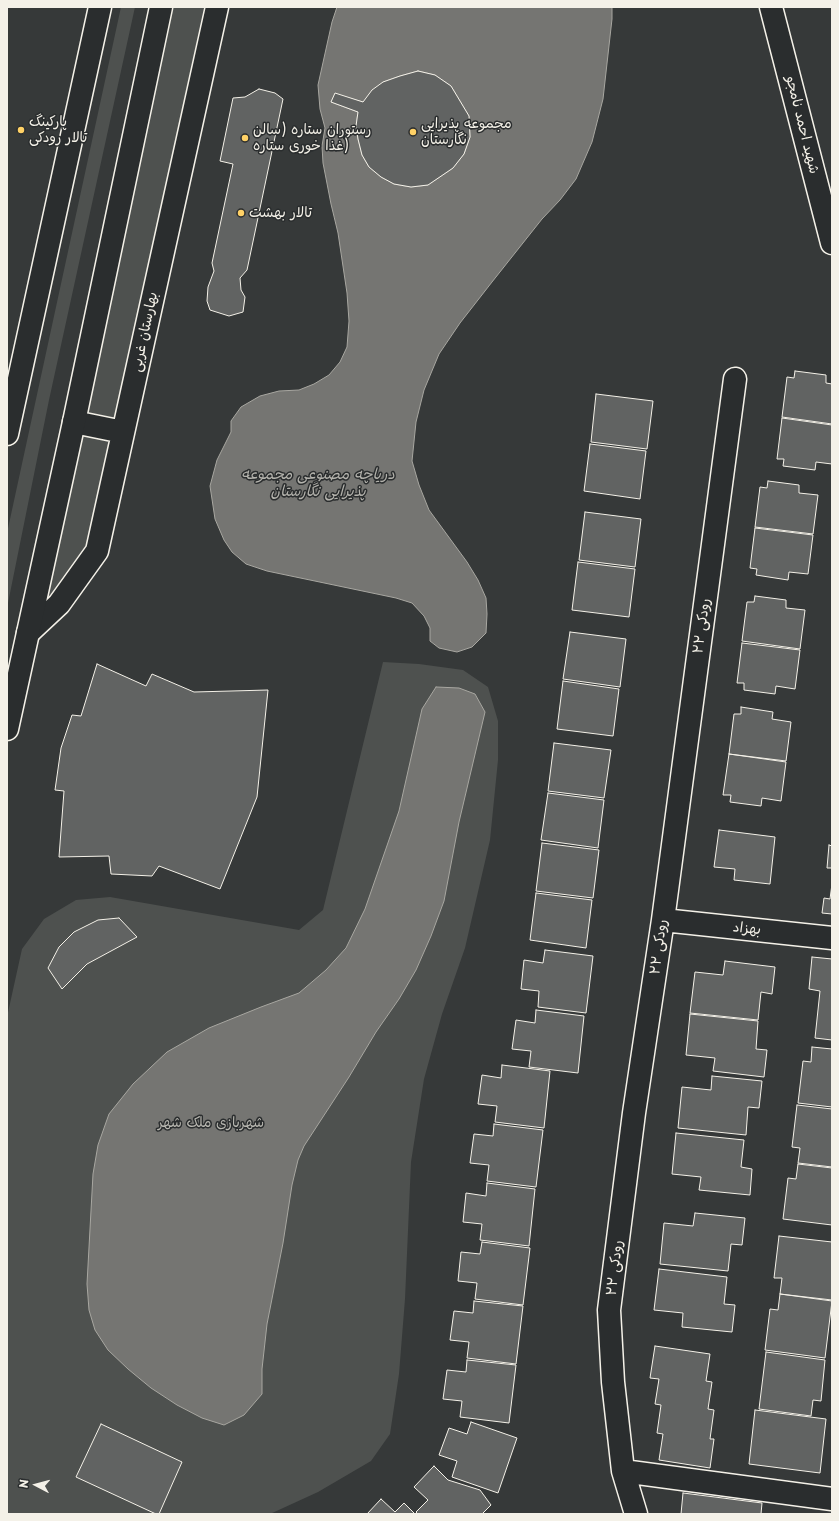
<!DOCTYPE html>
<meta charset="utf-8">
<style>
body{margin:0}
#map{position:relative;width:839px;height:1521px;overflow:hidden;background:#363939;font-family:"Playpen Sans",sans-serif}
canvas{display:block}
.frame{position:absolute;inset:0;border:8px solid #f4f1e8;pointer-events:none}
.north{position:absolute;left:16px;top:1465px;width:40px;height:40px;-webkit-text-stroke:3px #2a2d2e;paint-order:stroke;rotate:276deg;font-size:11px;font-weight:700;line-height:16px;text-align:center;color:#f4f1e8}
.north::after{content:'';display:block;margin:auto;width:14px;height:18px;background:#f4f1e8;clip-path:polygon(50% 0,100% 100%,50% 72%,0 100%)}
</style>
<div id="map">
<canvas width="839" height="1521"></canvas>
<div class="frame"></div>
<div class="north">N</div>
</div>
<script>
const g = document.querySelector('canvas').getContext('2d');
g.lineJoin = 'round';
function paint(path, color) {
  g.fillStyle = color;
  g.fill(path, 'evenodd');
}
function toPath(rows) {
  const path = new Path2D();
  for (const r of rows) {
    path.moveTo(r[0], r[1]);
    for (let i = 2; i < r.length; i += 2) path.lineTo(r[i], r[i + 1]);
  }
  return path;
}
function strokePath(path, color, width, dash) {
  g.strokeStyle = color;
  g.lineWidth = width;
  g.lineCap = dash ? 'butt' : 'round';
  g.setLineDash(dash || []);
  g.stroke(path);
}
function write(font, color, halo, rows, align = 'center') {
  g.font = font + ' "Playpen Sans","Playpen Sans Arabic",sans-serif';
  g.lineWidth = 3;
  g.setLineDash([]);
  g.textBaseline = 'middle';
  g.strokeStyle = halo;
  g.fillStyle = color;
  for (const [text, x, y, turn = 0] of rows) {
    g.save();
    g.translate(x, y);
    g.rotate((+turn || 0) * Math.PI / 180);
    g.textAlign = isNaN(turn) ? turn : align;
    if (halo) g.strokeText(text, 0, 0);
    g.fillText(text, 0, 0);
    g.restore();
  }
}
paint(toPath([
 [121,7,135,7,49,400,7,608,7,533],
 [171,7,204,7,116,418,87,412],
 [83,432,111,437,87,546,59,587,42,605],
 [383,662,419,664,463,670,488,687,498,721,498,760,490,840,465,948,442,1014,424,1079,411,1162,405,1299,399,1374,390,1434,371,1461,318,1492,270,1514,7,1514,7,1017,22,949,44,919,76,900,110,897,299,930,323,910]
]), '#4e514f');
const water = toPath([
 [337,7,612,7,612,19,603,99,592,142,576,179,560,200,542,219,492,282,460,323,439,354,424,390,416,422,412,461,419,485,429,510,467,562,478,580,486,598,487,614,486,633,472,647,457,652,439,648,430,641,430,628,424,616,412,603,396,598,267,571,246,564,232,552,224,540,215,519,210,486,217,460,231,432,231,421,241,407,260,396,279,391,299,390,314,384,329,375,340,362,347,347,349,321,347,293,338,233,331,204,323,163,322,146,325,128,320,109,318,85,332,22,337,7],
 [418,71,435,75,451,86,469,116,470,137,464,154,453,168,428,185,411,187,394,184,381,177,369,167,362,155,358,139,356,126,358,112,331,102,335,94,363,102,383,82,400,76,418,71],
 [436,687,459,688,475,694,485,712,459,822,444,901,431,936,416,970,399,999,376,1032,349,1077,304,1146,298,1160,292,1185,283,1243,267,1324,262,1369,262,1394,244,1415,224,1425,202,1418,177,1405,151,1388,128,1369,108,1350,95,1330,89,1310,87,1284,93,1174,98,1145,109,1114,133,1084,167,1052,209,1028,261,1007,299,993,326,970,346,948,365,909,399,811,422,709,436,687]
]);
paint(water, '#757572');
strokePath(water, '#a8a7a1', 1);
const building = toPath([
 [418,71,435,75,451,86,469,116,470,137,464,154,453,168,428,185,411,187,394,184,381,177,369,167,362,155,358,139,356,126,358,112,331,102,335,93,363,102,372,90,383,82,400,76,418,71],
 [259,89,275,93,283,99,247,270,240,278,241,290,245,297,243,312,229,316,210,310,207,301,208,287,214,271,212,263,233,164,220,161,233,98,245,97,259,89],
 [795,371,826,375,826,383,832,384,832,424,782,417,787,377,794,378,795,371],
 [596,394,653,401,647,449,591,442,596,394],
 [782,418,832,425,832,464,816,462,815,470,783,466,784,459,777,459,782,418],
 [590,444,646,451,640,499,584,491,590,444],
 [768,481,799,485,799,493,818,495,813,534,755,527,760,487,767,488,768,481],
 [585,512,641,519,635,567,579,560,585,512],
 [755,528,813,535,808,574,789,572,788,580,756,575,757,569,750,568,755,528],
 [578,562,635,569,629,617,572,610,578,562],
 [755,596,786,600,786,608,805,610,800,649,742,641,747,602,754,602,755,596],
 [570,632,626,639,620,687,563,679,570,632],
 [742,643,800,650,795,689,776,686,775,694,744,690,744,683,737,683,742,643],
 [97,664,146,686,152,674,194,692,268,690,257,797,220,889,159,866,152,876,111,874,109,856,59,857,64,791,55,790,61,748,72,715,81,716,97,664],
 [563,681,619,689,613,736,557,729,563,681],
 [741,707,773,712,772,719,791,722,786,761,729,754,734,714,741,714,741,707],
 [554,743,611,750,604,798,548,791,554,743],
 [729,754,786,762,781,801,762,798,761,806,730,802,731,795,723,795,729,754],
 [548,793,604,800,598,848,541,840,548,793],
 [719,830,775,837,770,884,734,880,735,869,714,867,719,830],
 [542,843,599,850,593,898,536,891,542,843],
 [829,845,832,846,832,868,827,868,829,845],
 [832,884,832,914,822,913,824,898,830,899,832,884],
 [536,893,592,900,586,948,530,940,536,893],
 [119,918,137,937,87,964,62,989,48,968,59,947,74,932,98,920,119,918],
 [545,950,593,956,586,1013,538,1007,539,991,521,989,524,960,543,963,545,950],
 [812,957,832,959,832,1040,815,1038,820,991,809,989,812,957],
 [725,961,775,967,772,994,761,992,758,1020,690,1013,695,972,723,975,725,961],
 [536,1010,584,1016,578,1073,529,1067,531,1051,512,1049,516,1020,535,1023,536,1010],
 [690,1014,758,1021,756,1049,767,1050,764,1077,713,1071,715,1058,686,1055,690,1014],
 [812,1047,832,1049,832,1107,798,1103,803,1061,811,1062,812,1047],
 [502,1065,550,1071,544,1128,495,1122,497,1106,478,1104,482,1075,501,1078,502,1065],
 [712,1076,762,1081,759,1108,748,1107,746,1135,678,1128,682,1087,711,1090,712,1076],
 [797,1105,832,1109,832,1167,798,1163,800,1148,792,1147,797,1105],
 [494,1124,543,1130,536,1187,487,1181,489,1165,470,1163,474,1134,493,1136,494,1124],
 [676,1133,744,1140,741,1167,752,1169,750,1195,699,1190,701,1177,672,1174,676,1133],
 [798,1164,832,1168,832,1225,783,1219,788,1178,796,1179,798,1164],
 [487,1183,535,1189,529,1246,480,1240,482,1224,463,1222,466,1193,486,1196,487,1183],
 [695,1213,745,1218,742,1245,731,1244,728,1271,660,1264,664,1223,693,1226,695,1213],
 [779,1236,832,1242,832,1300,780,1294,782,1278,774,1278,779,1236],
 [482,1242,530,1248,523,1305,475,1299,477,1283,458,1281,461,1252,480,1254,482,1242],
 [659,1269,727,1277,724,1304,735,1305,732,1332,682,1327,683,1313,654,1310,659,1269],
 [780,1294,832,1301,825,1358,765,1350,770,1309,778,1310,780,1294],
 [474,1301,523,1306,516,1364,467,1358,469,1342,450,1340,454,1311,473,1313,474,1301],
 [655,1346,710,1354,706,1381,712,1382,708,1409,714,1410,710,1439,714,1439,710,1468,659,1460,663,1434,657,1433,661,1405,655,1404,659,1379,650,1378,655,1346],
 [766,1352,825,1360,821,1401,813,1400,811,1416,759,1409,766,1352],
 [467,1360,516,1365,509,1423,460,1417,462,1401,443,1399,447,1370,466,1372,467,1360],
 [755,1410,826,1419,820,1473,749,1464,755,1410],
 [471,1422,517,1438,498,1493,452,1477,457,1461,439,1455,449,1428,467,1434,471,1422],
 [101,1424,182,1462,159,1514,156,1514,76,1477,101,1424],
 [434,1466,448,1480,480,1490,491,1505,482,1514,418,1514,416,1512,428,1500,414,1487,434,1466],
 [683,1493,762,1503,761,1514,681,1514,683,1493],
 [381,1499,395,1512,404,1503,415,1514,367,1514,381,1499]
]);
paint(building, '#616362');
strokePath(building, '#f4f1e8', 1);
const minor = toPath([
 [771,7,832,243],
 [74,422,123,432],
 [28,633,59,604,97,551,217,7],
 [663,920,832,938],
 [623,1471,832,1499],
 [636,1514,623,1471,613,1382,609,1310,634,1113,663,920,735,379]
]);
const major = toPath([
 [7,434,100,7],
 [7,729,74,422,161,7]
]);
strokePath(minor, '#f4f1e8', 25);
strokePath(major, '#f4f1e8', 25);
strokePath(minor, '#2a2d2e', 22);
strokePath(major, '#2a2d2e', 22);
for (const [x, y, r, color] of [
 [21,130,4,"#ffd166"],
 [413,132,4,"#ffd166"],
 [245,138,4,"#ffd166"],
 [241,213,4,"#ffd166"]
]) {
  const dot = new Path2D();
  dot.arc(x, y, r, 0, 2 * Math.PI);
  g.fillStyle = color;
  g.fill(dot);
  strokePath(dot, '#2a2d2e', 1.5);
}
write('14px', '#f4f1e8', '#2a2d2e', [
 ["پارکینگ",29,122],
 ["تالار رودکی",29,138],
 ["مجموعه پذیرایی",421,124],
 ["نگارستان",421,140],
 ["رستوران ستاره (سالن",253,130],
 ["غذا خوری ستاره)",253,146],
 ["تالار بهشت",249,213]
], 'left');
write('14px', '#f4f1e8', '#2a2d2e', [
 ["شهید احمد نامجو",802,125,76],
 ["بهارستان غربی",145,332,-78],
 ["رودکی ۲۲",702,626,-82],
 ["بهزاد",747,929,6],
 ["رودکی ۲۲",659,947,-82],
 ["رودکی ۲۲",615,1268,-83]
]);
write('14px', '#bab9b2', '#2a2d2e', [
 ["شهربازی ملک شهر",211,1123]
]);
write('italic 15px', '#b4b3ad', '#2a2d2e', [
 ["دریاچه مصنوعی مجموعه",318,475],
 ["پذیرایی نگارستان",318,492]
]);
</script>
